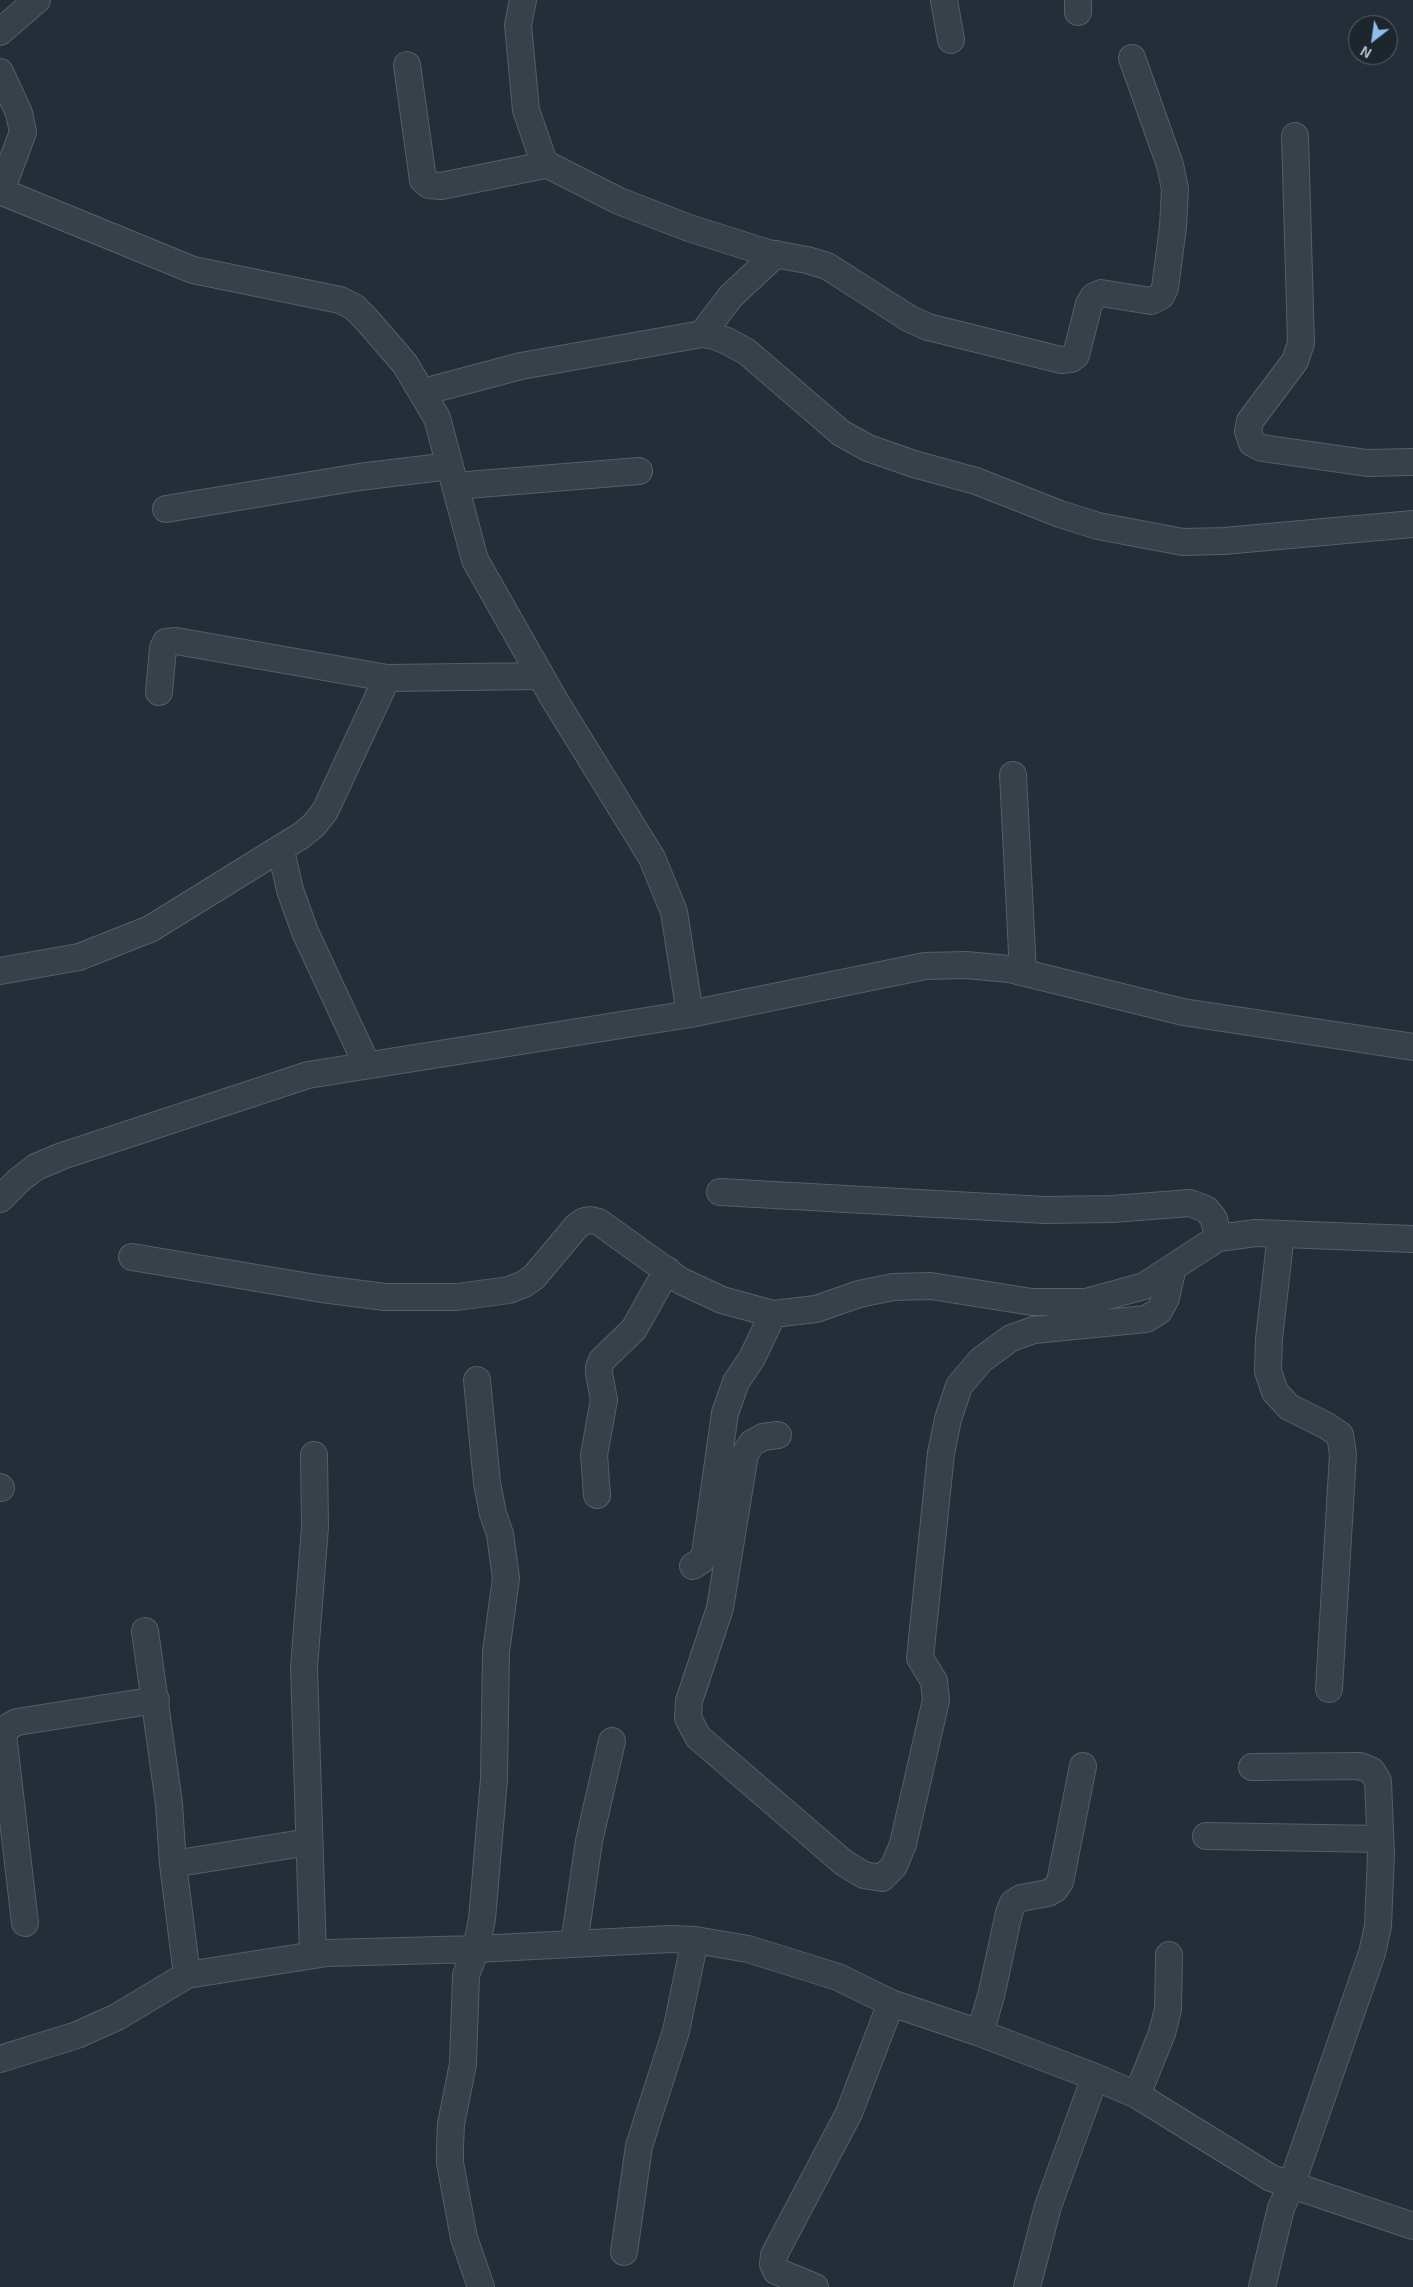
<!DOCTYPE html>
<style>
body{margin:0}
#map{position:relative;width:1413px;height:2287px;overflow:hidden;background:#242e38;font-family:"Exo 2",sans-serif}
canvas{display:block}
.north{position:absolute;left:1348px;top:15px;width:50px;height:50px;box-sizing:border-box;background:#1d252d;border:1px solid #596169;border-radius:50%;rotate:210deg;font-size:14px;font-weight:700;line-height:20px;text-align:center;color:#b3bbc4}
.north::after{content:'';display:block;margin:auto;width:18px;height:22px;background:#90bbec;clip-path:polygon(50% 0,100% 100%,50% 72%,0 100%)}
</style>
<div id="map">
<canvas width="1413" height="2287"></canvas>
<div class="north">N</div>
</div>
<script>
const g = document.querySelector('canvas').getContext('2d');
g.lineJoin = 'round';
function toPath(rows) {
  const path = new Path2D();
  for (const r of rows) {
    path.moveTo(r[0], r[1]);
    for (let i = 2; i < r.length; i += 2) path.lineTo(r[i], r[i + 1]);
  }
  return path;
}
function strokePath(path, color, width, dash) {
  g.strokeStyle = color;
  g.lineWidth = width;
  g.lineCap = dash ? 'butt' : 'round';
  g.setLineDash(dash || []);
  g.stroke(path);
}
const minor = toPath([
 [523,0,518,25,526,110,545,165],
 [944,0,951,40],
 [1078,0,1078,12],
 [0,32,37,0],
 [407,65,423,180,429,185,441,186,545,165,550,166,619,201,689,228,768,253,807,260,827,266,910,319,928,327,1061,360,1071,359,1076,355,1089,304,1094,296,1101,293,1151,301,1161,296,1165,288,1173,227,1175,189,1170,165,1132,58],
 [0,72,19,113,23,132,1,191],
 [1295,136,1301,343,1295,361,1250,421,1248,431,1252,443,1262,448,1367,463,1413,462],
 [0,191,193,270,340,300,354,307,367,320,405,364,437,418,475,560,554,699,652,858,674,912,690,1014],
 [702,334,731,296,776,254],
 [423,392,521,366,702,334,714,336,727,341,747,352,841,433,868,448,914,464,976,481,1060,514,1098,526,1183,542,1224,541,1413,524],
 [455,486,639,471],
 [166,509,359,477,450,466],
 [159,692,163,648,166,642,176,641,387,678,540,676],
 [1013,775,1023,972],
 [281,850,290,890,305,932,367,1065],
 [0,971,79,957,150,929,302,835,314,825,325,811,387,678],
 [720,1192,1045,1210,1112,1209,1190,1203,1206,1209,1214,1219,1218,1238],
 [0,1199,19,1180,36,1167,62,1156,308,1075,690,1014,925,966,966,965,1009,969,1183,1012,1413,1047],
 [1281,1234,1269,1339,1268,1371,1275,1392,1289,1407,1327,1426,1340,1435,1343,1454,1329,1689],
 [132,1257,322,1289,385,1297,457,1297,509,1290,524,1284,534,1277,576,1227,584,1221,591,1220,599,1222,681,1281,722,1300,773,1314,816,1309,859,1294,893,1287,931,1286,1032,1302,1086,1302,1144,1286,1218,1238,1256,1233,1413,1239],
 [477,1380,487,1483,493,1514,500,1534,506,1578,496,1652,494,1779,482,1919,476,1949,466,1975,463,2064,451,2124,450,2146,450,2163,464,2238,481,2287],
 [778,1435,763,1437,752,1443,745,1454,720,1608,689,1701,688,1718,698,1737,844,1863,864,1875,882,1878,894,1866,903,1844,936,1700,934,1681,920,1658,941,1453,948,1419,959,1386,981,1360,1011,1338,1034,1330,1146,1319,1159,1311,1166,1298,1173,1267],
 [0,1487,1,1488],
 [597,1495,594,1455,604,1400,599,1373,599,1367,602,1360,634,1329,667,1270],
 [693,1566,701,1561,705,1554,725,1413,736,1382,752,1358,773,1314],
 [145,1631,169,1804,173,1864,187,1975],
 [1252,1767,1360,1766,1372,1771,1378,1781,1381,1854,1378,1926,1372,1953,1291,2186,1281,2208,1262,2287],
 [1206,1836,1380,1839],
 [173,1864,309,1842],
 [25,1923,3,1734,8,1727,17,1722,156,1700],
 [574,1944,589,1841,612,1741],
 [313,1955,304,1667,315,1527,314,1455],
 [980,2033,991,1996,1009,1913,1013,1903,1021,1898,1048,1893,1055,1889,1060,1882,1083,1766],
 [0,2059,77,2035,117,2017,187,1975,327,1953,476,1949,670,1939,695,1940,748,1949,838,1977,891,2003,980,2033,1095,2077,1137,2095,1271,2178,1413,2226],
 [1137,2095,1162,2033,1168,2009,1169,1955],
 [624,2252,639,2146,676,2031,695,1940],
 [815,2287,776,2271,773,2264,774,2255,849,2113,891,2003],
 [1027,2287,1048,2206,1095,2077]
]);
strokePath(minor, '#565e66', 28);
strokePath(minor, '#384049', 26);
</script>
